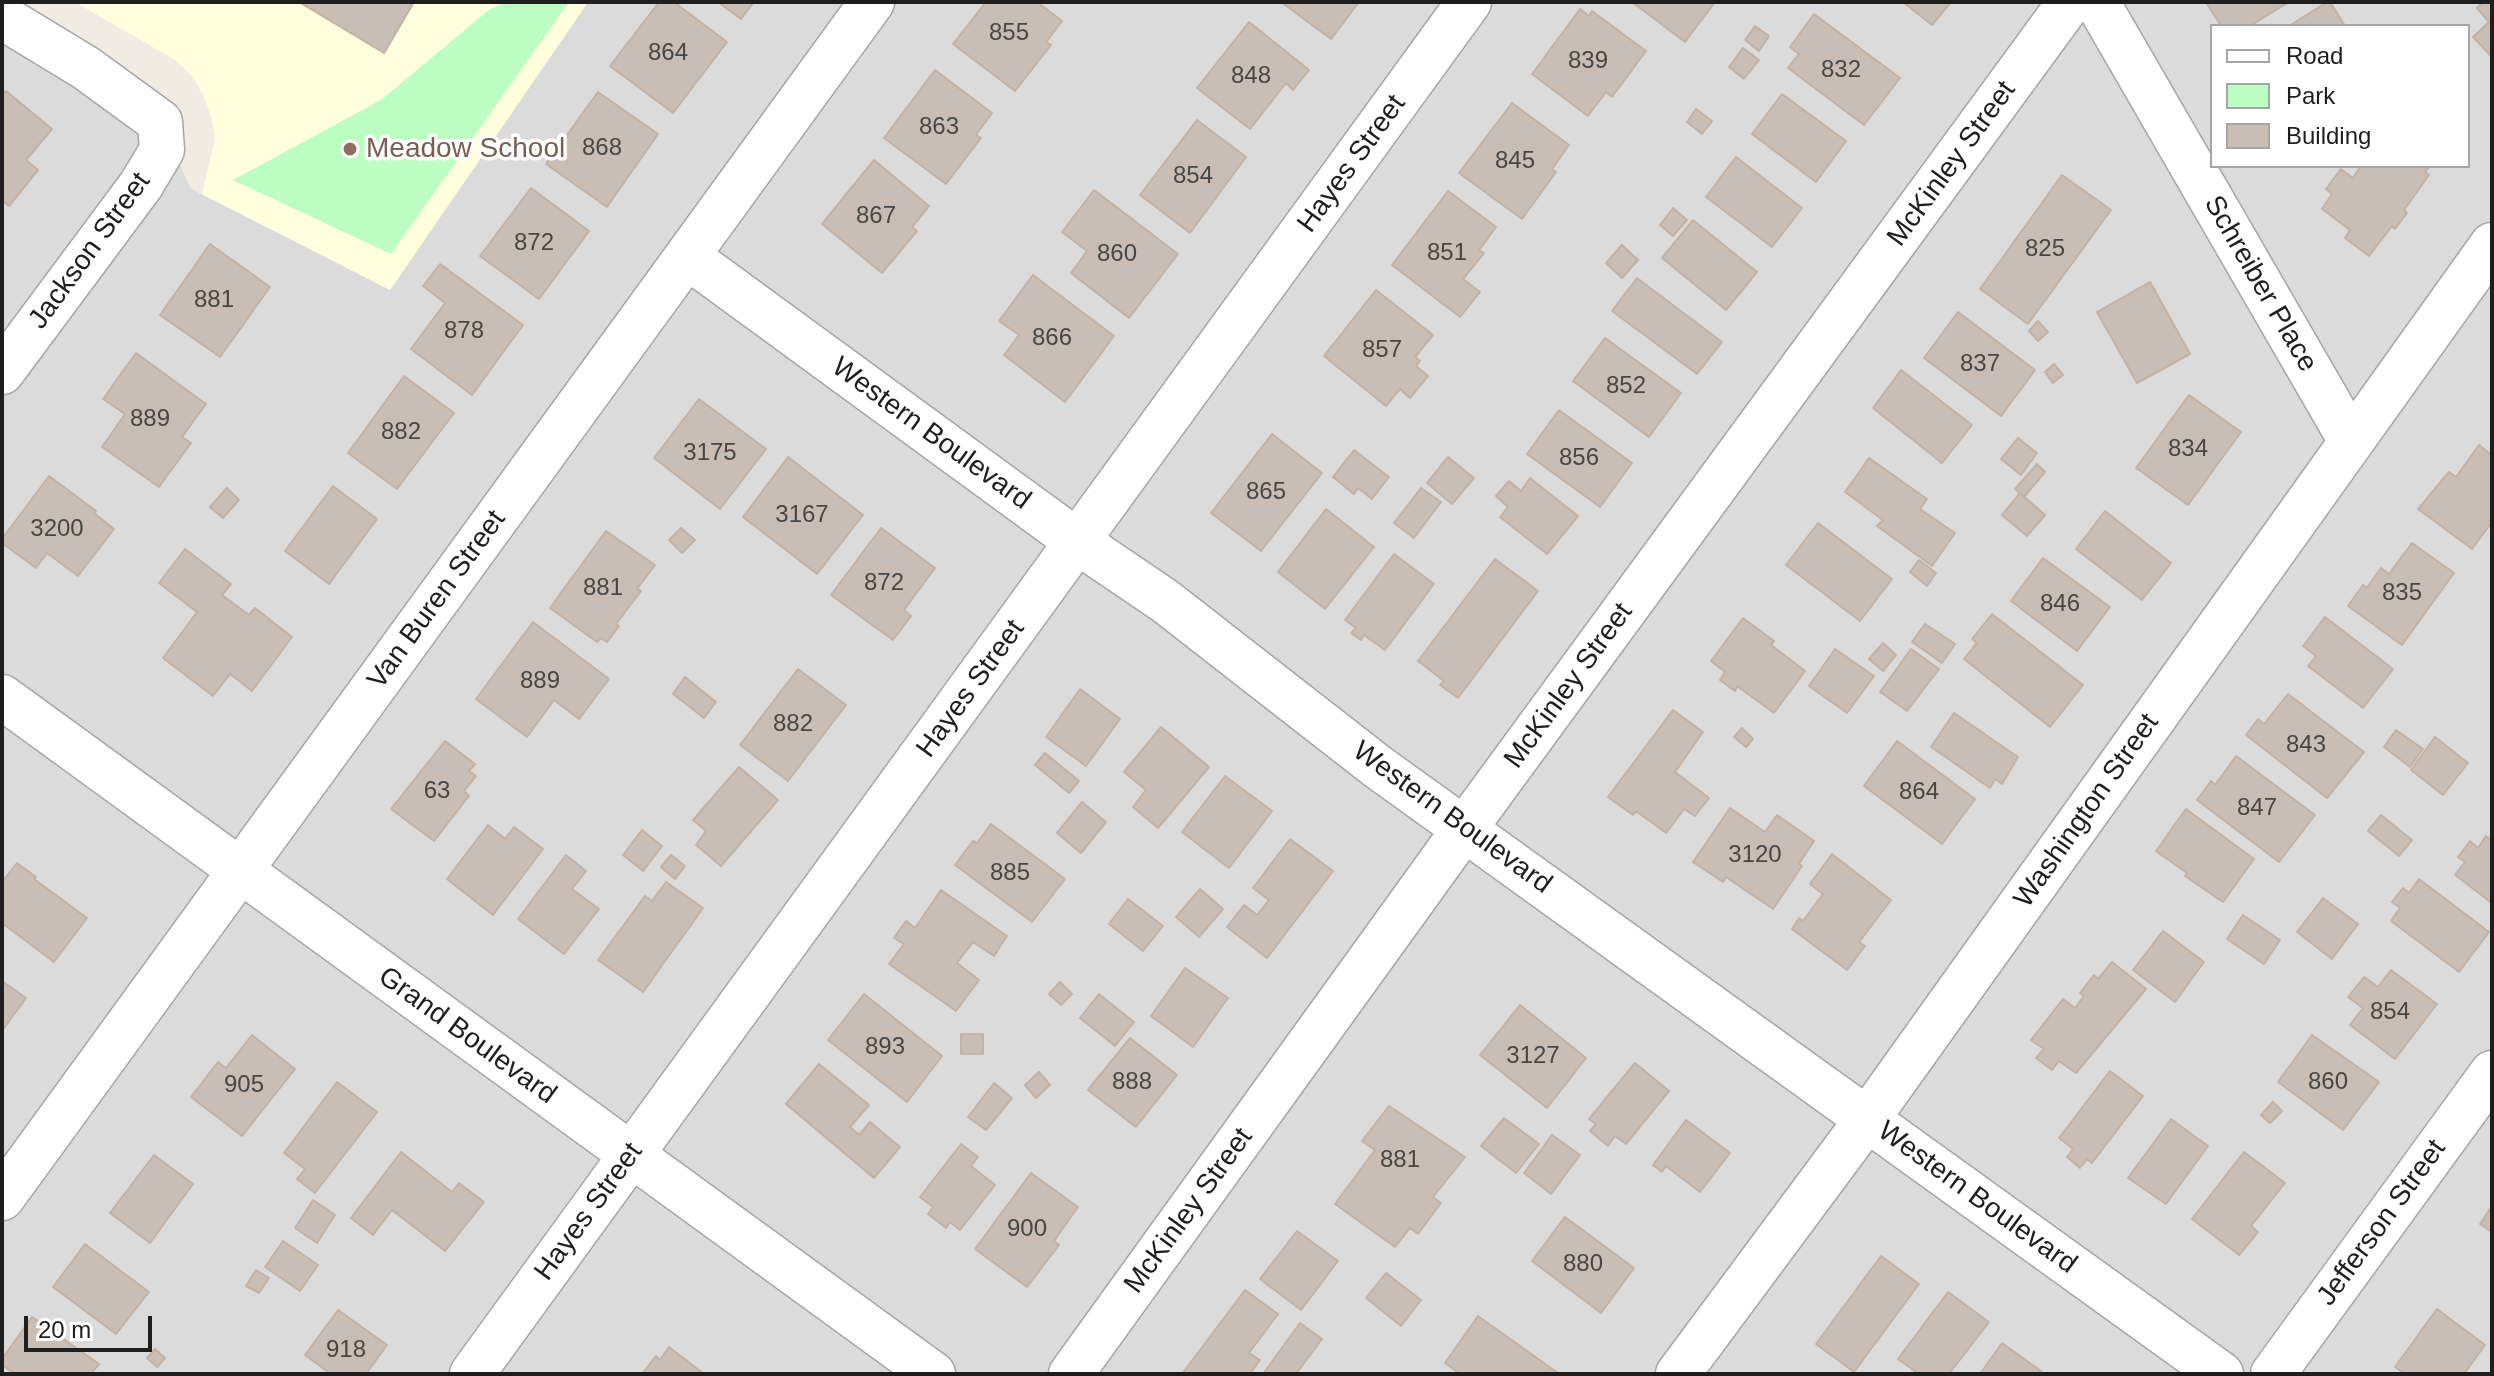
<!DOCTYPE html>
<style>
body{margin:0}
#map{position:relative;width:2494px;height:1376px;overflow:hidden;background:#f0ece3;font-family:Arial,sans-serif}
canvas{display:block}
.frame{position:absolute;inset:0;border:4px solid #1e1e1e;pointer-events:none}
.legend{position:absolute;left:2210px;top:24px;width:260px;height:144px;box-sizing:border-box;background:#fff;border:2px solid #a5a5a5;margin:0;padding:10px 14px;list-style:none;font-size:24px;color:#1e1e1e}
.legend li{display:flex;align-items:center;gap:16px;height:40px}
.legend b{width:40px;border:2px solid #a5a5a5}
.scale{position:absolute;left:24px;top:1316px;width:128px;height:36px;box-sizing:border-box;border:4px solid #1e1e1e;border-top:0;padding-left:10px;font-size:24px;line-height:28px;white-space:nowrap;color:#1e1e1e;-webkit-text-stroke:6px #fff;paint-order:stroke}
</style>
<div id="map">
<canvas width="2494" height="1376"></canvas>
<div class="frame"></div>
<ul class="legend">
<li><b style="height:10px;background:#fff"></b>Road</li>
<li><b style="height:22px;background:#bcfec2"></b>Park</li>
<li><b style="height:22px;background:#c8beb6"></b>Building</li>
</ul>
<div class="scale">20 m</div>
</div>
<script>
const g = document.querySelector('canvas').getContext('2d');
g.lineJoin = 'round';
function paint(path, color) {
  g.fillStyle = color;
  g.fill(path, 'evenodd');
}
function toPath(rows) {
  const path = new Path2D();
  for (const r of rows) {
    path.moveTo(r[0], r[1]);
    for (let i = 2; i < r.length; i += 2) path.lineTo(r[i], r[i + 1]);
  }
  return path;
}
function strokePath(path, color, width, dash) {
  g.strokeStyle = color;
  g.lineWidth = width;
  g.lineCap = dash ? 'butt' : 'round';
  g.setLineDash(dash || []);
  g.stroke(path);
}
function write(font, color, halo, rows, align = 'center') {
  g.font = font + ' Arial,sans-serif';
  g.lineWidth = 7;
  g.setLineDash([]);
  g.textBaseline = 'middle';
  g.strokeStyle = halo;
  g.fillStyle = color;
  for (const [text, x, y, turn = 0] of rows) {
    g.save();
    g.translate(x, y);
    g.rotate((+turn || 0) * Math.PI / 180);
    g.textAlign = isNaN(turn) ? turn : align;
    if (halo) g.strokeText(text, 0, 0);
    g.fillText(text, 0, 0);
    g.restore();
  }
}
paint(toPath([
 [588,2,2492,2,2492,1374,2,1374,2,24,160,122,191,189,390,290],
 [2212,26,2468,26,2468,166,2212,166]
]), '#dcdbdb');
paint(toPath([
 [75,2,588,2,390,290,202,194,215,139,212,120,204,96,192,76,175,60]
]), '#ffd');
paint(toPath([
 [507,2,569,2,391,254,233,180,381,100,490,9]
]), '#bcfec2');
const building = toPath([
 [299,2,414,2,384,53,299,2],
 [659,2,674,2,727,42,673,113,610,66,659,2],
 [718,2,754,2,741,19,718,2],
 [986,2,1037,2,1062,21,1046,42,1051,45,1015,91,953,44,986,2],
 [1281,2,1359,2,1331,39,1281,2],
 [1632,2,1715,2,1685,42,1632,2],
 [1903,2,1951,2,1932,25,1903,2],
 [2206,2,2289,2,2250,26,2221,26,2206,2],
 [2327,2,2330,2,2345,26,2289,26,2327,2],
 [2483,2,2492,2,2492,57,2473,37,2489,22,2477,8,2483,2],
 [1580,9,1589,16,1592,11,1646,51,1612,97,1606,92,1588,116,1532,74,1580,9],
 [1814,14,1900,78,1864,125,1788,68,1799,54,1790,47,1814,14],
 [1249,22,1309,70,1293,90,1286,83,1250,129,1197,88,1249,22],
 [1755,26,1769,36,1759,51,1745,40,1755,26],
 [1743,48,1759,60,1744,79,1729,67,1743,48],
 [935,70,992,113,976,135,981,138,946,184,884,138,935,70],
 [6,91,52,129,26,160,38,170,9,206,2,200,2,96,6,91],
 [598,92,658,134,607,207,546,164,598,92],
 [1782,94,1846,141,1816,182,1752,134,1782,94],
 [1512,103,1569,145,1552,169,1556,172,1522,219,1459,173,1512,103],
 [1696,109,1712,121,1702,134,1687,122,1696,109],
 [1197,120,1246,157,1190,233,1140,195,1197,120],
 [1736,157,1802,208,1772,247,1706,197,1736,157],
 [874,160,929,206,912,227,917,231,882,273,822,224,874,160],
 [2361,166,2430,166,2425,172,2429,175,2404,210,2407,213,2395,229,2392,226,2369,256,2345,238,2350,230,2322,209,2332,194,2326,189,2341,169,2353,178,2361,166],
 [2062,175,2111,210,2028,324,1980,289,2062,175],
 [531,188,589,231,539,299,480,256,531,188],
 [1094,190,1178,254,1129,318,1071,273,1087,251,1062,232,1094,190],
 [1448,191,1496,227,1479,250,1484,253,1463,279,1480,292,1460,317,1392,265,1448,191],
 [1673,208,1687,220,1673,236,1660,225,1673,208],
 [1693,220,1757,272,1726,310,1662,258,1693,220],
 [210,244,270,287,220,357,160,315,210,244],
 [1622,245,1638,260,1622,278,1606,263,1622,245],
 [440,264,523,325,472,395,411,349,445,303,423,286,440,264],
 [1033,275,1114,336,1065,402,1004,355,1019,335,999,321,1033,275],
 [1637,278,1722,342,1697,374,1612,311,1637,278],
 [2150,282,2190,354,2137,383,2097,312,2150,282],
 [1376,290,1433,335,1415,357,1420,361,1416,366,1428,376,1410,398,1400,389,1386,406,1324,356,1376,290],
 [1958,312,2035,370,2001,416,1924,358,1958,312],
 [2038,321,2048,332,2038,341,2029,331,2038,321],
 [1605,338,1681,393,1649,437,1573,381,1605,338],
 [136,353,206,404,182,437,191,443,159,487,102,447,125,414,103,399,136,353],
 [2054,364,2063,375,2053,383,2045,372,2054,364],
 [1901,370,1972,425,1942,463,1873,408,1901,370],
 [404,376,454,413,397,489,348,453,404,376],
 [2189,395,2241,432,2188,505,2136,468,2189,395],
 [699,399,766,449,720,509,654,458,699,399],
 [1559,410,1632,463,1600,507,1527,454,1559,410],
 [1272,434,1322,473,1261,551,1211,513,1272,434],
 [2018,438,2037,453,2021,475,2001,459,2018,438],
 [2479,445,2492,455,2492,522,2472,549,2418,509,2449,472,2456,477,2479,445],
 [1354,450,1389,477,1372,499,1358,488,1354,494,1333,477,1354,450],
 [788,457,863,515,817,574,743,517,788,457],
 [1448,457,1474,478,1452,504,1427,483,1448,457],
 [1869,458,1927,499,1920,509,1955,533,1932,566,1877,526,1883,520,1845,492,1869,458],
 [2037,464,2045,472,2024,497,2015,489,2037,464],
 [49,476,96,511,94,513,114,529,78,576,47,553,36,568,2,543,2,539,49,476],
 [1530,478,1578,516,1547,554,1500,517,1508,507,1496,496,1509,481,1521,491,1530,478],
 [333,486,377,519,329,584,285,551,333,486],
 [227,488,239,500,223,518,210,507,227,488],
 [1421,488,1441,502,1414,538,1394,523,1421,488],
 [2020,493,2045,515,2027,536,2002,515,2020,493],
 [1326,509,1374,547,1325,609,1278,572,1326,509],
 [2105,511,2171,563,2142,600,2076,549,2105,511],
 [1818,523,1892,579,1860,621,1786,565,1818,523],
 [681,528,695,540,682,553,669,540,681,528],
 [881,528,935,568,904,610,911,616,893,640,831,595,881,528],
 [606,531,655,565,637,589,641,591,616,624,619,626,607,642,601,638,597,642,550,608,606,531],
 [2412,543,2454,573,2402,645,2348,606,2363,585,2367,588,2381,568,2389,574,2412,543],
 [185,549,231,584,222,595,249,615,255,608,292,637,252,691,230,674,213,696,163,658,197,612,159,583,185,549],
 [1394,554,1434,584,1385,650,1364,635,1361,640,1351,633,1356,628,1345,620,1394,554],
 [2043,558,2110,607,2077,651,2011,601,2043,558],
 [1495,559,1538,591,1458,698,1440,685,1444,681,1418,661,1495,559],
 [1919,560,1936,573,1927,586,1910,572,1919,560],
 [1992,614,2083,685,2050,727,1964,659,1977,643,1972,639,1992,614],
 [2325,617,2393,669,2363,708,2308,666,2316,656,2303,646,2325,617],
 [1743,618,1774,641,1771,645,1805,671,1774,713,1737,686,1735,691,1720,680,1725,672,1711,661,1743,618],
 [533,622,609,679,579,719,554,700,527,737,476,699,533,622],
 [1925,624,1955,644,1942,663,1912,642,1925,624],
 [1883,643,1896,655,1883,671,1869,659,1883,643],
 [1835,649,1874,676,1847,713,1809,686,1835,649],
 [1911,649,1939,669,1907,711,1880,692,1911,649],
 [798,669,846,705,788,781,740,745,798,669],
 [685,677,716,702,704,718,673,694,685,677],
 [1080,689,1120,719,1086,766,1046,737,1080,689],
 [2288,694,2364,752,2327,798,2246,735,2258,719,2264,724,2288,694],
 [1673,710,1703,732,1675,772,1709,798,1695,816,1684,809,1666,833,1636,811,1633,815,1608,797,1673,710],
 [1954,713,2018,757,2002,784,1995,779,1990,788,1931,747,1954,713],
 [1161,727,1209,767,1158,828,1133,807,1146,790,1124,772,1161,727],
 [1742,728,1753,739,1746,747,1734,737,1742,728],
 [2396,730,2423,749,2410,767,2384,747,2396,730],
 [2435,737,2468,763,2443,795,2411,770,2435,737],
 [445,741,475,764,469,771,476,776,464,791,469,796,434,841,391,809,445,741],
 [1897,741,1975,799,1942,844,1864,786,1897,741],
 [1045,753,1079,781,1069,793,1035,765,1045,753],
 [2236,756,2315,815,2279,862,2197,800,2211,781,2215,785,2236,756],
 [739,767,778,800,721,866,696,845,706,831,693,820,739,767],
 [1225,776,1272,811,1229,868,1182,832,1225,776],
 [1082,802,1106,822,1081,853,1057,833,1082,802],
 [1730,808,1765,832,1777,815,1814,841,1799,864,1802,866,1773,909,1726,877,1723,882,1693,862,1730,808],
 [2186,809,2254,859,2223,902,2185,876,2187,873,2156,851,2186,809],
 [2381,815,2412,840,2399,856,2368,831,2381,815],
 [991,824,1065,879,1032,922,955,865,973,841,977,843,991,824],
 [488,825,505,839,514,827,543,849,493,915,447,879,488,825],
 [642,830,662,846,643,871,623,855,642,830],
 [2486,836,2492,841,2492,903,2455,875,2465,862,2458,857,2470,841,2478,848,2486,836],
 [1290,839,1333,871,1267,958,1227,927,1244,905,1257,915,1269,900,1253,888,1290,839],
 [1832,854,1891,900,1859,942,1865,946,1847,970,1792,929,1799,918,1803,921,1823,894,1810,884,1832,854],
 [566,855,586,871,572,889,599,909,564,954,518,919,566,855],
 [671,855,685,866,675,879,661,867,671,855],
 [17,863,36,877,34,879,87,918,54,962,2,923,2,882,17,863],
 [2419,879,2489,932,2459,972,2391,921,2400,908,2392,902,2403,888,2409,893,2419,879],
 [666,882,703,908,643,992,598,960,645,896,652,901,666,882],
 [1200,889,1223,909,1199,937,1176,917,1200,889],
 [941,890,1007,936,994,956,973,942,957,963,979,980,956,1011,889,964,904,944,894,938,906,921,915,928,941,890],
 [2323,898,2358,924,2332,959,2297,932,2323,898],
 [1128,899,1163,926,1143,951,1109,924,1128,899],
 [2243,915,2280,940,2264,964,2227,939,2243,915],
 [2163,931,2204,962,2175,1002,2133,970,2163,931],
 [2112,962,2146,989,2076,1073,2059,1061,2052,1070,2036,1058,2044,1049,2031,1040,2063,999,2075,1008,2084,996,2080,993,2094,975,2098,979,2112,962],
 [1185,968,1228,998,1193,1047,1151,1016,1185,968],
 [2391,970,2437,1004,2395,1059,2350,1025,2363,1008,2348,997,2364,977,2378,987,2391,970],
 [2,981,26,998,2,1031,2,981],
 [1060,982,1072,994,1061,1005,1049,994,1060,982],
 [864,994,942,1056,907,1102,828,1040,864,994],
 [1099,994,1134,1022,1115,1046,1080,1018,1099,994],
 [1520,1005,1586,1058,1547,1108,1480,1055,1520,1005],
 [961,1034,983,1034,983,1054,961,1054,961,1034],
 [252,1035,295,1069,242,1136,191,1097,218,1062,226,1068,252,1035],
 [2312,1035,2379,1082,2343,1130,2278,1082,2312,1035],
 [1130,1038,1177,1075,1136,1127,1088,1090,1130,1038],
 [1635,1063,1669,1091,1626,1144,1615,1136,1608,1146,1590,1131,1596,1124,1589,1119,1635,1063],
 [819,1064,869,1105,850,1127,859,1135,870,1122,900,1147,874,1178,786,1104,819,1064],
 [2110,1071,2143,1096,2092,1163,2087,1159,2080,1168,2067,1157,2073,1149,2059,1138,2110,1071],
 [1039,1072,1050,1085,1036,1098,1025,1085,1039,1072],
 [337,1082,377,1112,315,1193,297,1179,305,1169,284,1153,337,1082],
 [994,1083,1012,1098,986,1130,968,1117,994,1083],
 [2273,1102,2282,1111,2270,1123,2261,1115,2273,1102],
 [1389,1106,1465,1157,1433,1197,1441,1203,1418,1234,1410,1228,1395,1247,1335,1204,1375,1150,1362,1141,1389,1106],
 [1504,1118,1539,1144,1516,1173,1481,1146,1504,1118],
 [2171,1119,2208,1146,2166,1204,2128,1178,2171,1119],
 [1686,1120,1730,1153,1700,1192,1666,1166,1662,1172,1653,1165,1686,1120],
 [1552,1135,1580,1155,1551,1194,1524,1173,1552,1135],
 [961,1144,978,1157,971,1166,995,1185,960,1230,950,1222,946,1228,928,1214,933,1207,920,1197,961,1144],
 [401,1152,452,1192,459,1183,484,1202,445,1251,392,1210,373,1235,351,1218,401,1152],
 [2244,1152,2285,1183,2251,1226,2258,1232,2239,1255,2192,1219,2244,1152],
 [154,1155,193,1184,150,1243,110,1213,154,1155],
 [1031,1173,1078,1207,1054,1241,1059,1245,1027,1287,975,1249,1031,1173],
 [313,1200,335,1215,317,1243,295,1228,313,1200],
 [2492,1206,2492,1232,2480,1224,2492,1206],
 [1565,1217,1634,1268,1601,1313,1532,1261,1565,1217],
 [1297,1231,1338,1261,1301,1310,1260,1279,1297,1231],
 [283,1241,318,1265,300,1291,265,1267,283,1241],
 [85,1244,149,1292,116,1334,53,1287,85,1244],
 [1881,1256,1919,1284,1854,1372,1816,1344,1881,1256],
 [256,1270,269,1278,259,1293,246,1286,256,1270],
 [1386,1273,1421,1300,1401,1326,1366,1298,1386,1273],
 [1245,1290,1278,1314,1249,1353,1260,1360,1250,1374,1182,1374,1245,1290],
 [1948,1292,1989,1322,1949,1374,1919,1374,1898,1359,1948,1292],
 [2437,1309,2485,1345,2464,1374,2405,1374,2395,1367,2437,1309],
 [338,1310,387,1345,366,1374,331,1374,305,1355,338,1310],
 [1478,1316,1558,1373,1557,1374,1460,1374,1445,1363,1478,1316],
 [32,1317,99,1364,91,1374,15,1374,2,1365,2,1359,32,1317],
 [1300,1323,1322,1339,1296,1374,1263,1374,1300,1323],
 [2002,1343,2045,1374,1980,1374,2002,1343],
 [669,1347,704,1374,642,1374,656,1356,660,1360,669,1347],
 [155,1349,165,1358,157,1367,147,1358,155,1349]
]);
paint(building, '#c8beb6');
strokePath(building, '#c3b2a4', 2);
const street = toPath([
 [2097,2,2351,441],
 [2,17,86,68,160,122,162,150,141,185,2,372],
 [688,257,1078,542,1165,601,1378,767,2221,1374],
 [2,697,933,1374],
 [2,1198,872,2],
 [472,1374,1469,2],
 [1071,1374,1465,828,2070,2],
 [1678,1374,1868,1118,2492,245],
 [2273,1374,2492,1073]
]);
strokePath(street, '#a5a5a5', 47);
strokePath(street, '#fff', 44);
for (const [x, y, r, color] of [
 [350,149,8,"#8d6e63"]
]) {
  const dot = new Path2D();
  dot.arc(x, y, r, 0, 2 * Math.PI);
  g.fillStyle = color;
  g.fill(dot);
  strokePath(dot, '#fff', 3);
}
write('24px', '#484644', null, [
 ["855",1009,33],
 ["864",668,53],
 ["839",1588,61],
 ["832",1841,70],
 ["848",1251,76],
 ["863",939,127],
 ["868",602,148],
 ["845",1515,161],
 ["854",1193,176],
 ["867",876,216],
 ["872",534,243],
 ["825",2045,249],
 ["851",1447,253],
 ["860",1117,254],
 ["881",214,300],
 ["878",464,331],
 ["866",1052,338],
 ["857",1382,350],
 ["837",1980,364],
 ["852",1626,386],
 ["889",150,419],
 ["882",401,432],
 ["834",2188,449],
 ["3175",710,453],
 ["856",1579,458],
 ["865",1266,492],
 ["3167",802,515],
 ["3200",57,529],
 ["872",884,583],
 ["881",603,588],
 ["835",2402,593],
 ["846",2060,604],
 ["889",540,681],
 ["882",793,724],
 ["843",2306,745],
 ["63",437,791],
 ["864",1919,792],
 ["847",2257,808],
 ["3120",1755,855],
 ["885",1010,873],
 ["854",2390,1012],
 ["893",885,1047],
 ["3127",1533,1056],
 ["888",1132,1082],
 ["860",2328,1082],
 ["905",244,1085],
 ["881",1400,1160],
 ["900",1027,1229],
 ["880",1583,1264],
 ["918",346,1350]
]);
write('28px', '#785e54', '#fff', [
 ["Meadow School",366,149]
], 'left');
write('28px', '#1e1e1e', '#fff', [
 ["Hayes Street",1352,164,-54],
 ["McKinley Street",1952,164,-54],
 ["Jackson Street",90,251,-54],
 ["Schreiber Place",2260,284,60],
 ["Western Boulevard",931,434,36],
 ["Van Buren Street",437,600,-54],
 ["McKinley Street",1569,686,-54],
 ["Hayes Street",971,689,-54],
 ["Washington Street",2087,811,-55],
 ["Western Boulevard",1452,818,36],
 ["Grand Boulevard",467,1036,36],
 ["Western Boulevard",1977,1198,36],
 ["McKinley Street",1189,1211,-54],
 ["Hayes Street",589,1212,-54],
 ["Jefferson Street",2382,1223,-54]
]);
</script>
